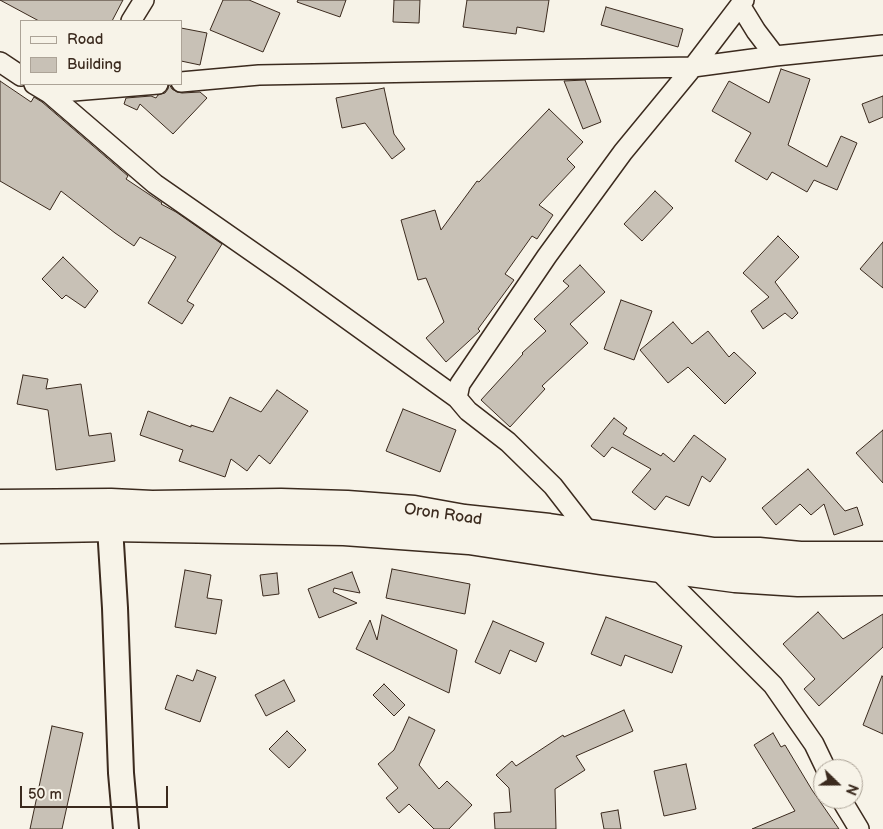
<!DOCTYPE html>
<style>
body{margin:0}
#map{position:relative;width:883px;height:829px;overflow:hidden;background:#f7f3e8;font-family:"Balsamiq Sans",sans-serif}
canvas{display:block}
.legend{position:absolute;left:20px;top:20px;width:162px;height:65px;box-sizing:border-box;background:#f7f3e8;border:1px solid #aca397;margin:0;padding:6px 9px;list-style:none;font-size:15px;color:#3b2a1e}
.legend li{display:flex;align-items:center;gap:10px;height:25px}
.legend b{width:25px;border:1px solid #aca397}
.north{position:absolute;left:813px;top:759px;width:50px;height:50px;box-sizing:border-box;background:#f7f3e8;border:1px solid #aca397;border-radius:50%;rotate:112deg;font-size:14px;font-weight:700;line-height:20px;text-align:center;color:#3b2a1e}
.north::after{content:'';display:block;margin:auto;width:18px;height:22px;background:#3b2a1e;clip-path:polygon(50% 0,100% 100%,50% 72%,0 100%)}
.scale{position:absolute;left:20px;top:786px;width:148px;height:22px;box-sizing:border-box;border:2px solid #3b2a1e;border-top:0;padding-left:6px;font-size:15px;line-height:18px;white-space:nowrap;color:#3b2a1e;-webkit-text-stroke:4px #f7f3e8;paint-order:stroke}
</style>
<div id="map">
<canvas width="883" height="829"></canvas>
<ul class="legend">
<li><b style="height:6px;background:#f7f3e8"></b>Road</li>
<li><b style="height:14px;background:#c8c1b6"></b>Building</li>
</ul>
<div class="north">N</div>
<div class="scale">50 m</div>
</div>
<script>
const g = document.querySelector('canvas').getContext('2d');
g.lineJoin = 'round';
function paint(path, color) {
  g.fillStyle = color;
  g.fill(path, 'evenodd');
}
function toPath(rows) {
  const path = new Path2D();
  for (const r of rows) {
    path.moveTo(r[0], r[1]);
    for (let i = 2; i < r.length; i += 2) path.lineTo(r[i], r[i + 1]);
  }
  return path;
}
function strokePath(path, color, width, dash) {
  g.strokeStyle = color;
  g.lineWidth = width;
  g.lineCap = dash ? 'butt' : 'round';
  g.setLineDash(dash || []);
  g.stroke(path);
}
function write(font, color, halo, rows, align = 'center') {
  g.font = font + ' "Balsamiq Sans",sans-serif';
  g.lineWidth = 4;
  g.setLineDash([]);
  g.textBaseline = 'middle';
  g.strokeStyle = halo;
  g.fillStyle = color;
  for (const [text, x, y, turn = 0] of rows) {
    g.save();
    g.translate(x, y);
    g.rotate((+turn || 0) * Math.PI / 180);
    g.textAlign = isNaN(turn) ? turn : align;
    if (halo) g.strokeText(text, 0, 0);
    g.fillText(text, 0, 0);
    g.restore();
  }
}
const building = toPath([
 [0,0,123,0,112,21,39,21,0,0],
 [223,0,249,0,280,13,263,52,210,30,223,0],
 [298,0,346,0,340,17,297,2,298,0],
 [394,0,420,0,419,23,393,22,394,0],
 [467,0,549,0,544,32,517,27,516,34,463,27,467,0],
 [606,7,683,29,678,47,601,25,606,7],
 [181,28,207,33,200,65,181,61,181,28],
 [781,69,810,79,788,145,827,167,841,136,857,143,837,190,814,180,807,192,772,172,767,180,735,161,751,133,712,111,729,81,769,103,781,69],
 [585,80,601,122,583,129,564,81,585,80],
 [0,81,31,102,34,97,42,102,128,176,126,179,162,203,161,204,176,212,222,244,187,301,194,305,182,324,148,303,176,257,140,237,134,246,115,233,61,191,50,210,0,181,0,81],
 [169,84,172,89,177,92,182,93,200,92,207,98,173,134,140,104,137,110,124,104,126,98,151,96,156,98,158,95,165,93,168,89,169,84],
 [384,88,394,134,405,149,392,159,365,123,342,128,336,98,384,88],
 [883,96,883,117,869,123,862,104,883,96],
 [549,109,583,142,567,159,575,167,539,205,553,215,537,239,532,236,505,274,514,280,478,329,480,331,446,362,426,338,444,322,426,278,418,280,401,220,435,210,441,230,477,181,479,182,549,109],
 [655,191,673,208,642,241,624,224,655,191],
 [778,236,799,257,775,282,798,313,792,319,785,313,763,329,751,311,769,297,743,273,778,236],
 [883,242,883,288,860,269,883,242],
 [63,257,98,291,85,308,66,295,62,299,42,279,63,257],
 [580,265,605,292,570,324,588,343,542,386,545,389,510,427,481,400,523,354,522,353,546,331,534,319,569,286,563,281,580,265],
 [621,300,652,311,634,360,604,349,621,300],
 [673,322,692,344,708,331,729,357,734,352,756,373,725,404,688,367,668,383,640,350,673,322],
 [23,375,48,379,46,389,81,384,89,436,111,433,115,461,56,470,48,410,17,404,23,375],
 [277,390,308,411,270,464,259,455,247,471,231,459,225,477,179,461,183,450,140,435,148,411,191,427,191,425,213,432,230,397,261,412,277,390],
 [403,409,456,430,440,472,386,451,403,409],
 [614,418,627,428,623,434,661,456,663,453,674,462,694,435,726,459,710,482,702,476,689,506,666,496,655,510,632,492,651,469,612,447,604,457,591,446,614,418],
 [883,430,883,483,856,453,883,430],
 [808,469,845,511,857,507,863,525,834,535,824,504,811,515,800,504,776,525,762,508,808,469],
 [392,569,470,584,465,614,386,598,392,569],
 [185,570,211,575,207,598,222,600,216,634,175,627,185,570],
 [352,572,360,593,334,588,333,592,357,603,319,618,308,589,352,572],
 [277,573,279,594,263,596,260,575,277,573],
 [818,612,843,639,883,614,883,647,819,706,804,689,815,679,783,644,818,612],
 [382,615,457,650,449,693,356,649,370,620,377,640,382,615],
 [606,617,682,646,672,673,625,655,621,666,591,654,606,617],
 [493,621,544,643,536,662,510,650,500,674,475,662,493,621],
 [197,670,216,677,200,722,165,709,177,675,193,681,197,670],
 [882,676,883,677,883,734,863,725,882,676],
 [284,680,295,701,266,716,255,695,284,680],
 [384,684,405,705,394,716,373,695,384,684],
 [624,710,633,731,576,756,585,770,555,789,556,829,495,829,494,813,511,812,509,788,496,775,512,761,516,766,563,735,564,737,624,710],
 [409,717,435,730,419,765,439,789,447,781,472,805,449,829,434,829,409,804,399,813,386,798,398,788,378,764,394,750,409,717],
 [52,726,83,733,62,829,30,829,52,726],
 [287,731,306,750,289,768,269,749,287,731],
 [773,733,781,747,785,745,812,790,839,829,752,829,795,811,754,745,773,733],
 [686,764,696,809,664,816,654,771,686,764],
 [618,810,621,829,604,829,601,813,618,810]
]);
paint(building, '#c8c1b6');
strokePath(building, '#3b2a1e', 1);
const minor = toPath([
 [740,5,756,31,775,56],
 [131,21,144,0],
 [0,62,21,76],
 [181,82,259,75,693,67,775,56,883,45],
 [34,84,49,93,155,184,290,278,457,398],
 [49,93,158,84],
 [591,535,553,486,508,442,468,411,457,398,460,384,547,256,623,152,693,67,744,0],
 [656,568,773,685,814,744,826,769],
 [841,799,859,829]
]);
const tertiary = toPath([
 [111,509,110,527,115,608,121,773,126,829]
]);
const trunk = toPath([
 [0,504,111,503,152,505,281,503,347,505,414,510,464,519,549,528,714,552,759,552,800,556,883,556],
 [0,529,110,527,344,531,469,540,600,560,735,578,798,582,883,581]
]);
strokePath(minor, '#3b2a1e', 22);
strokePath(tertiary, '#3b2a1e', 28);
strokePath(trunk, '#3b2a1e', 31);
strokePath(minor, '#f7f3e8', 19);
strokePath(tertiary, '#f7f3e8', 24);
strokePath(trunk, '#f7f3e8', 28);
write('16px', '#3b2a1e', '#f7f3e8', [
 ["Oron Road",443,515,8]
]);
</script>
